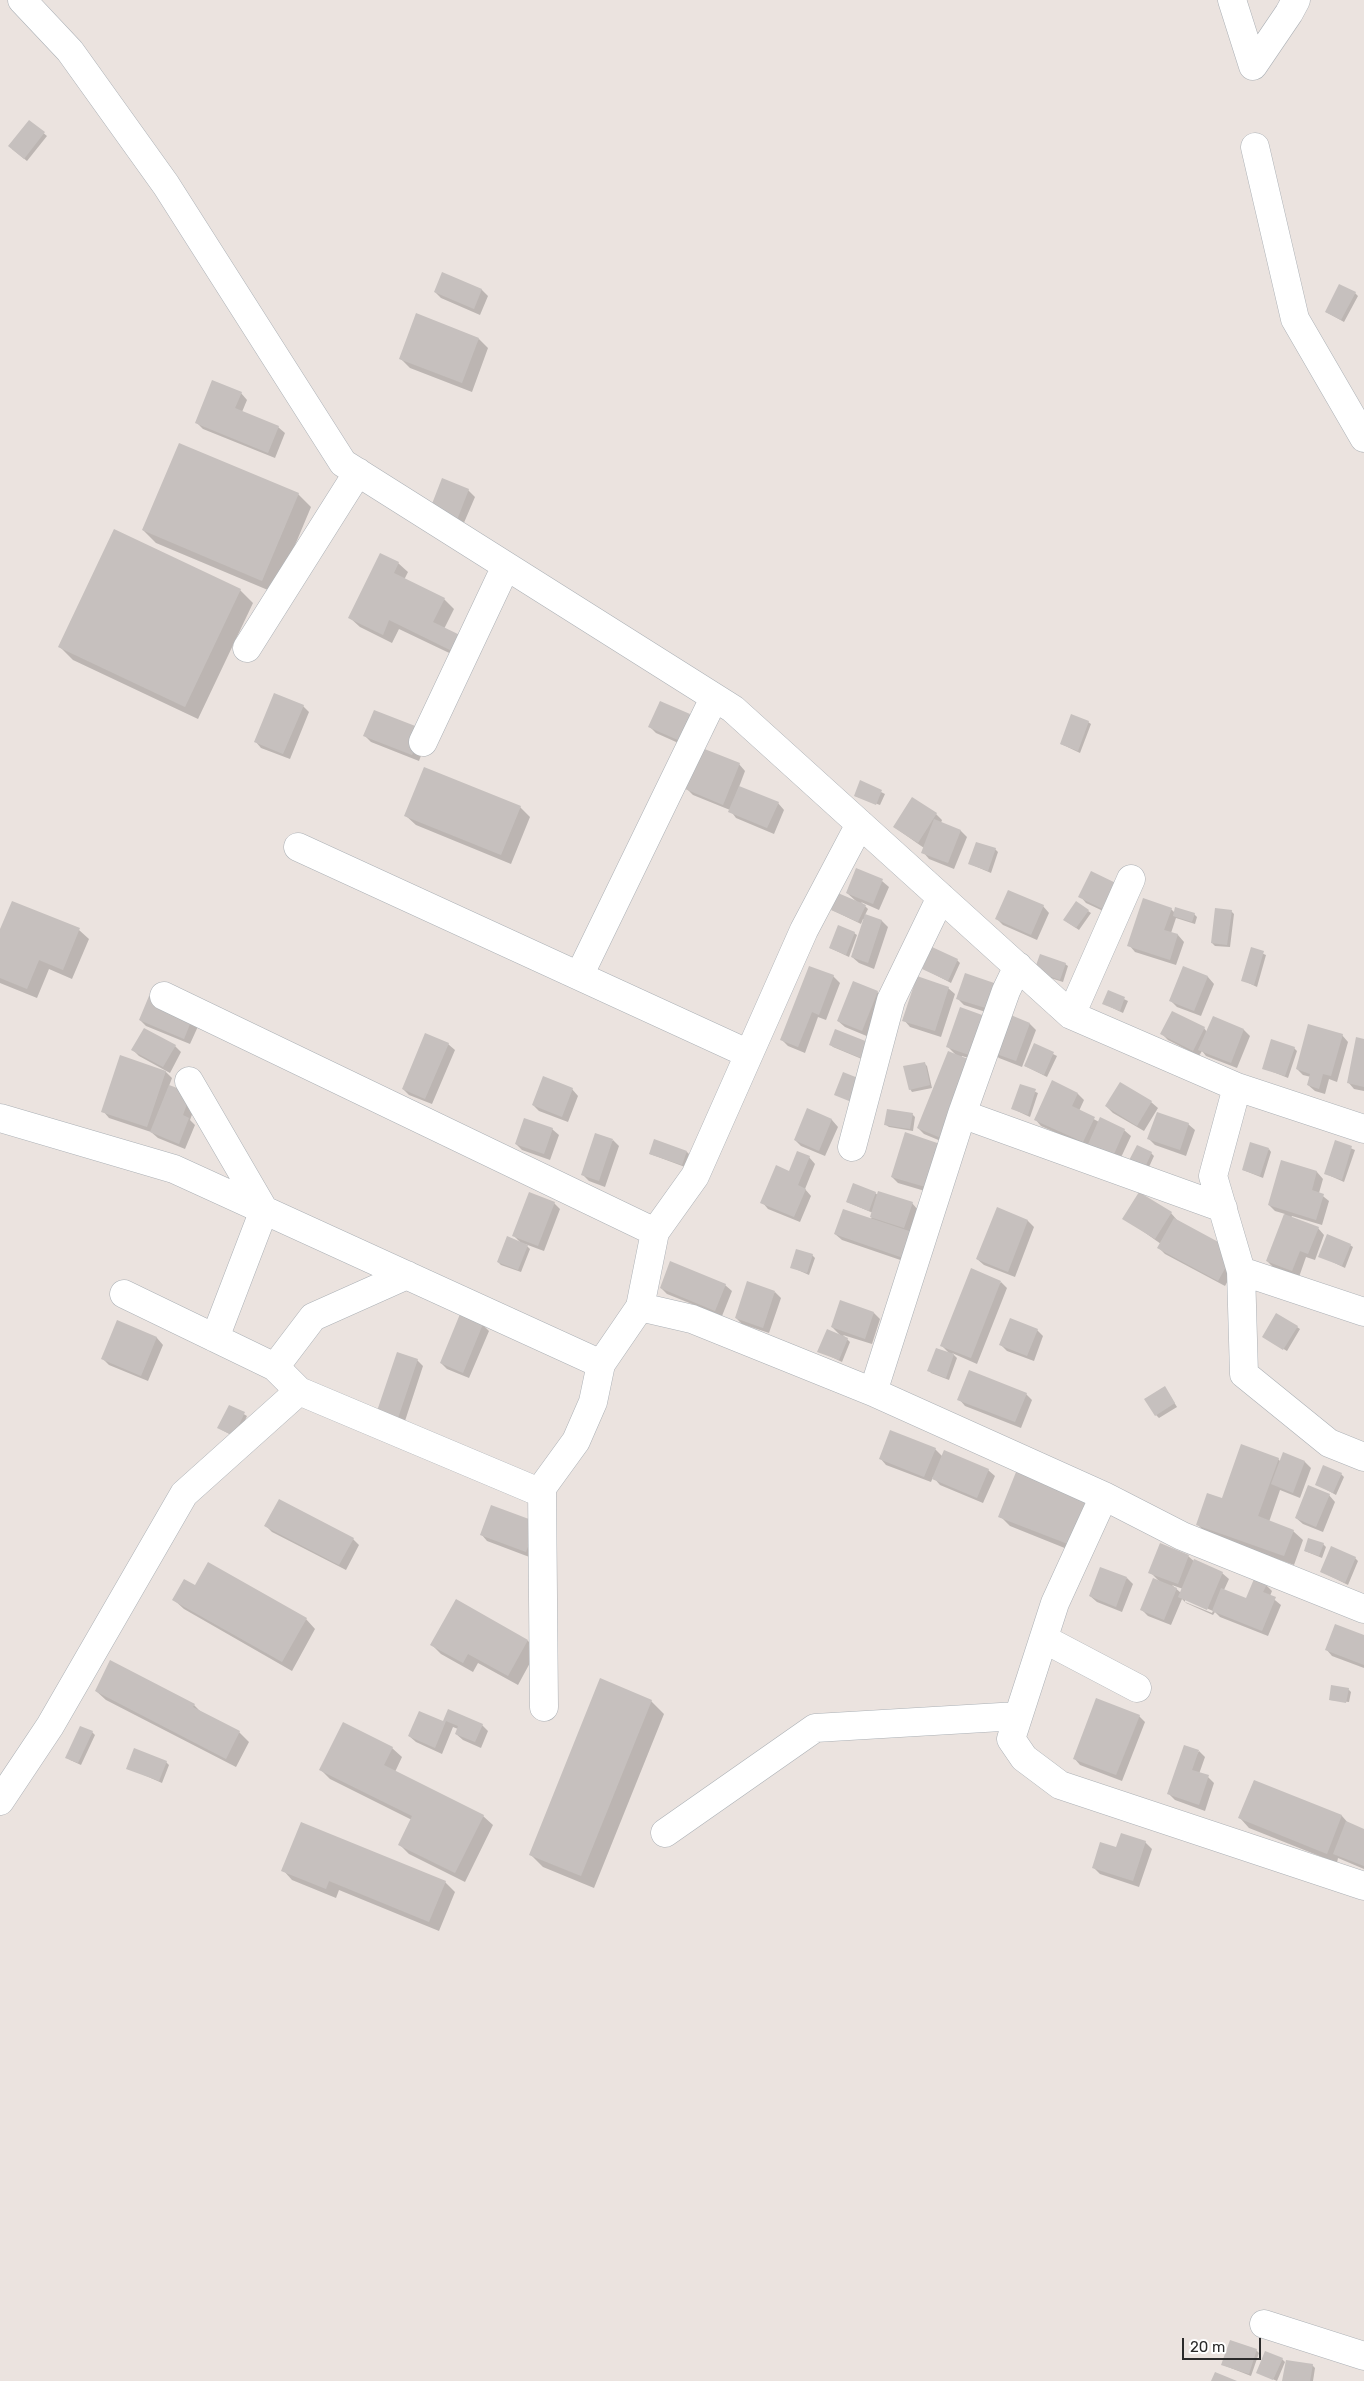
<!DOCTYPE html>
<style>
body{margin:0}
#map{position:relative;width:1364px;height:2381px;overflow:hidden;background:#ebe3df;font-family:Rubik,sans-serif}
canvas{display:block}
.scale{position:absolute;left:1182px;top:2338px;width:79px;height:22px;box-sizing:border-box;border:2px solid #2b2b2b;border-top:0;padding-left:6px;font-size:15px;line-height:18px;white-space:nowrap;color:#2b2b2b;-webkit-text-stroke:4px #fff;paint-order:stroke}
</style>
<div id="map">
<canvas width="1364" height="2381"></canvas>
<div class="scale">20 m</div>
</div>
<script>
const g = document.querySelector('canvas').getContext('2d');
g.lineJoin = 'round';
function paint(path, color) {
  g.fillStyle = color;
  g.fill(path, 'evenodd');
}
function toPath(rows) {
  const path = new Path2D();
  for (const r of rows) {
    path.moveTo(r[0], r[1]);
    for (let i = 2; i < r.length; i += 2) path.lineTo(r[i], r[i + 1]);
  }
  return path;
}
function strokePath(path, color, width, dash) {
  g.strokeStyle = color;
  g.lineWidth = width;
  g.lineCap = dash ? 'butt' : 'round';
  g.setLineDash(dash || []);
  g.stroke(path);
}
paint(toPath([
 [29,121,47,136,27,161,12,149],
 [443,274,482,290,488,296,480,315,441,298,435,292],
 [1355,293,1358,296,1344,322,1326,312],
 [479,339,488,348,472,392,410,368,400,358],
 [241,393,247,400,242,412,278,427,285,433,275,458,203,429,196,422],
 [468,490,475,497,463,525,431,509],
 [298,494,311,507,275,593,156,543,143,530],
 [398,563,408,572,404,580,444,599,454,609,444,629,466,661,399,629,392,643,360,627,350,618],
 [240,590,253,603,198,719,73,660,60,647],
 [660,702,690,715,696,722,685,746,656,733,650,727],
 [303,706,309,712,290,759,261,748,255,741],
 [1088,722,1091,724,1080,753,1061,744],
 [365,736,428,737,419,761,371,742],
 [739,764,745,771,739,787,778,803,784,810,774,834,736,818,730,810,693,795,687,789],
 [861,782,885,794,880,805,855,796],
 [520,807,530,817,511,864,416,825,406,816],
 [936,814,942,820,941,823,961,831,967,837,954,869,929,859,923,852,924,848,894,827],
 [995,849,998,852,991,873,970,864],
 [1091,873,1116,917,1086,903,1080,896],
 [882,881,889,887,879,910,861,902,868,909,865,915,882,921,888,927,874,969,859,963,852,957,865,919,863,919,861,924,832,910,857,902,847,893],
 [1043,906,1049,913,1037,940,1003,925,997,919],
 [1171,909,1175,913,1194,914,1197,917,1195,924,1176,918,1171,933,1178,935,1184,942,1176,965,1135,952,1129,945],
 [1088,911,1091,913,1079,930,1067,922],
 [1231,911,1234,914,1230,947,1215,946,1212,943],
 [79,930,89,939,72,979,49,969,37,998,0,983,0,933],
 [854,933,857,935,849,957,830,948],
 [1252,949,1266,955,1257,987,1242,980],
 [957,960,960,963,951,983,924,969],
 [1065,964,1068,966,1063,982,1038,974],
 [1184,968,1208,977,1214,984,1201,1016,1177,1007,1170,1000],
 [965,975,995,1015,964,1005,958,999],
 [833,976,840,983,826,1020,818,1017,805,1053,788,1046,782,1040],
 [948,988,955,994,941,1037,910,1027,904,1020],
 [877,992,884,998,869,1037,845,1027,838,1021],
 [1109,992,1128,1001,1123,1013,1104,1004],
 [960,1009,978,1061,962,1056,948,1144,924,1134,918,1128,957,1056,948,1047],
 [1007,1015,1030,1024,1036,1030,1022,1067,999,1058,992,1051],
 [140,1020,200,1022,190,1044,146,1026],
 [1204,1028,1207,1032,1244,1030,1250,1036,1237,1068,1206,1056,1202,1051,1199,1056,1168,1040,1162,1034],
 [836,1031,869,1062,833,1047,830,1044],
 [1342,1035,1348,1042,1337,1082,1329,1079,1325,1094,1315,1091,1308,1085,1311,1077,1303,1075,1297,1069],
 [1364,1040,1364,1091,1354,1089,1348,1082],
 [448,1044,455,1050,432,1104,409,1095,403,1089],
 [1035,1045,1057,1056,1047,1077,1025,1066],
 [175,1046,181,1052,170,1073,139,1056,133,1050],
 [1294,1048,1297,1051,1288,1078,1263,1068],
 [924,1063,927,1066,932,1088,912,1092,910,1089],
 [165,1071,172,1078,169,1086,197,1101,190,1120,195,1125,185,1149,158,1138,151,1132,109,1118,103,1111],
 [1052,1082,1078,1094,1084,1100,1079,1111,1099,1122,1124,1130,1131,1136,1117,1166,1088,1147,1041,1126,1035,1119],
 [1021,1086,1038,1093,1030,1117,1013,1109],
 [572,1089,578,1096,568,1122,539,1111,533,1105],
 [1151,1102,1158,1108,1144,1131,1113,1113,1106,1106],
 [808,1110,832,1120,838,1127,825,1156,801,1146,795,1140],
 [912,1114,915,1117,913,1131,889,1127,886,1125],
 [1188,1124,1195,1130,1186,1156,1155,1145,1149,1139],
 [552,1129,559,1135,550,1160,522,1150,516,1144],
 [906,1134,935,1194,898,1183,892,1177],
 [613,1140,619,1146,605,1187,589,1181,583,1175],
 [1336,1142,1355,1150,1344,1182,1326,1174],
 [1269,1149,1271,1152,1263,1178,1243,1170],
 [687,1152,689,1154,685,1167,650,1154],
 [1151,1153,1154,1156,1144,1178,1129,1171],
 [809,1157,815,1164,805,1189,811,1196,800,1222,768,1209,762,1202,790,1172],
 [1282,1162,1317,1172,1323,1179,1319,1193,1329,1201,1322,1225,1292,1216,1291,1218,1318,1228,1324,1235,1315,1260,1306,1257,1299,1277,1273,1267,1267,1261,1285,1214,1275,1211,1269,1205],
 [875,1193,878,1195,912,1203,918,1210,915,1265,842,1240,835,1234,871,1219,873,1213,847,1202],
 [554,1203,560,1209,544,1251,525,1244,530,1249,521,1272,501,1265,498,1262,521,1243,513,1235],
 [997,1209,1028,1221,1034,1227,1015,1277,984,1265,977,1259],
 [1171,1213,1177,1220,1240,1258,1225,1286,1165,1254,1159,1248,1161,1244,1124,1218],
 [1350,1245,1353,1247,1345,1268,1320,1256],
 [812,1255,815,1258,809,1275,791,1267],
 [1001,1282,1007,1288,977,1364,952,1353,957,1358,949,1380,931,1373,929,1370,950,1354,942,1346],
 [725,1285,732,1291,722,1316,667,1294,661,1288],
 [775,1292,781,1298,769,1333,742,1324,736,1318],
 [874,1313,880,1319,872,1344,843,1335,850,1342,842,1362,819,1351,842,1337,832,1327],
 [461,1316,483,1325,489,1331,469,1378,447,1369,441,1363],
 [118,1322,157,1338,163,1345,148,1381,109,1365,103,1359],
 [1297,1327,1300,1329,1287,1351,1264,1337],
 [1037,1330,1043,1336,1034,1361,1007,1351,1001,1345],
 [417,1360,423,1366,404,1424,385,1417],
 [1167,1391,1177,1407,1159,1418,1156,1415],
 [1026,1394,1032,1400,1021,1428,965,1406,959,1399],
 [230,1406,247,1416,237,1438,222,1430],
 [935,1449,943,1457,988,1470,995,1476,983,1503,940,1485,933,1477,931,1482,886,1465,880,1458],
 [1284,1454,1305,1462,1311,1468,1300,1498,1280,1490,1269,1522,1293,1531,1303,1540,1294,1565,1207,1534,1197,1524,1222,1499,1278,1459,1281,1462],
 [1019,1469,1082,1555,1010,1526,1000,1516],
 [1341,1474,1344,1477,1336,1495,1316,1484],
 [1329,1495,1335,1502,1323,1532,1303,1524,1296,1518],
 [537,1523,532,1558,487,1541,481,1534],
 [266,1526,353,1539,359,1545,346,1570,272,1532],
 [1323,1544,1326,1547,1322,1558,1305,1551],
 [1188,1556,1195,1562,1222,1573,1229,1579,1224,1590,1247,1600,1266,1585,1272,1591,1270,1596,1281,1605,1268,1636,1220,1617,1215,1612,1213,1615,1186,1603,1182,1599,1171,1625,1148,1616,1141,1609,1160,1582,1150,1572],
 [1172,1585,1183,1589,1181,1593],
 [1185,1599,1213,1611,1212,1613,1185,1602],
 [1355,1558,1358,1561,1348,1585,1322,1572],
 [1127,1578,1133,1584,1122,1612,1097,1602,1090,1596],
 [196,1586,306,1619,315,1629,292,1671,184,1609,174,1600],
 [456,1600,528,1641,537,1650,518,1685,478,1663,473,1672,441,1654,432,1645],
 [1364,1636,1364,1668,1332,1656,1326,1649],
 [1348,1689,1351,1692,1349,1702,1330,1700],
 [96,1691,194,1705,203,1714,239,1732,249,1742,236,1767,106,1700],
 [651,1701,664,1714,594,1888,543,1867,530,1854],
 [449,1711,482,1725,488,1731,481,1748,463,1740,456,1734,458,1729,453,1727,442,1754,416,1742,409,1736,443,1723],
 [1139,1716,1145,1722,1122,1781,1080,1765,1074,1758],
 [92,1732,95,1735,81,1765,70,1760,67,1757],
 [392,1748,402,1757,395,1772,483,1816,493,1825,465,1882,409,1854,400,1845,412,1820,330,1779,320,1769],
 [1199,1751,1205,1757,1199,1774,1208,1777,1214,1783,1205,1811,1175,1800,1169,1794],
 [166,1762,169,1765,162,1783,128,1768],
 [1254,1781,1342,1816,1349,1824,1364,1830,1364,1869,1338,1858,1337,1863,1249,1828,1240,1818],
 [1145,1842,1152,1849,1139,1887,1100,1874,1094,1868,1117,1849],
 [283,1870,445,1882,455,1892,439,1931,339,1890,336,1898,292,1880],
 [1256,2350,1259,2353,1251,2376,1223,2365],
 [1282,2359,1285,2362,1277,2381,1257,2372],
 [1312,2365,1315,2368,1313,2381,1284,2381]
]), '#0003');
paint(toPath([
 [29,120,45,132,24,159,8,146],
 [442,272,482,289,474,309,434,292],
 [1339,284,1356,292,1341,320,1325,312],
 [416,313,479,338,462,383,399,359],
 [212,380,242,392,235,408,279,426,268,453,195,423],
 [179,443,299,493,262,581,142,530],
 [442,478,469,489,457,520,430,509],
 [114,529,241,589,185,707,58,647],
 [380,553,399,562,394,573,445,598,433,622,464,637,456,653,389,620,383,635,348,618],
 [274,693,304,705,283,754,254,742],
 [660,701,690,714,678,740,648,727],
 [374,710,423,729,412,755,363,736],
 [1071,714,1089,721,1078,751,1060,744],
 [702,748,740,763,723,805,685,789],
 [424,767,521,806,501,855,404,816],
 [860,780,882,790,876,805,854,796],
 [739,786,779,802,767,828,728,812],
 [912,797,937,813,918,843,893,827],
 [934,819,961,830,948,863,921,853],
 [976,842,996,848,988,871,968,864],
 [856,868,883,879,873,904,846,893],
 [1091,871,1122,886,1109,912,1078,897],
 [1008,890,1044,905,1031,935,995,919],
 [838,893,866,905,858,922,831,910],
 [1143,898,1172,908,1164,930,1178,934,1170,960,1127,946],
 [12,901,80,928,63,970,39,960,27,989,0,978,0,929],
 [1076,901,1089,910,1076,928,1063,920],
 [1175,907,1195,913,1192,922,1173,916],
 [1215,908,1232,910,1227,945,1211,943],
 [865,914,882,920,868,963,851,957],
 [838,925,855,932,846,955,829,948],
 [932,947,958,959,948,981,922,969],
 [1251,947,1264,951,1254,985,1241,981],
 [1040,954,1066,963,1060,980,1034,971],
 [809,966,834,975,819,1015,812,1012,798,1047,780,1040],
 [1183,966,1208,976,1194,1011,1169,1001],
 [965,973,997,984,989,1009,956,999],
 [917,976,949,987,935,1031,902,1021],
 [853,981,878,991,862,1031,837,1021],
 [1108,990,1125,997,1120,1011,1102,1004],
 [149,996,194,1014,184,1039,139,1020],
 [960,1007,985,1016,972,1056,946,1047],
 [1172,1011,1205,1027,1193,1051,1160,1034],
 [1006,1013,1030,1023,1016,1061,991,1052],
 [1213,1016,1244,1029,1231,1063,1198,1050],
 [1308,1024,1343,1034,1331,1076,1323,1074,1319,1089,1307,1085,1310,1074,1296,1069],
 [144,1028,176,1045,163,1067,131,1050],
 [835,1029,873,1044,866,1060,829,1045],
 [425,1033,449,1043,425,1099,402,1089],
 [1356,1037,1364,1039,1364,1087,1347,1083],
 [1271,1039,1295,1047,1285,1076,1262,1069],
 [1034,1043,1054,1052,1044,1075,1024,1066],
 [948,1051,973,1061,941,1138,917,1128],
 [120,1055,166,1071,147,1127,101,1112],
 [925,1062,930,1085,909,1090,903,1066],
 [843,1072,863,1080,854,1103,834,1095],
 [543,1076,573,1088,562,1117,532,1105],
 [1052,1080,1078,1093,1072,1106,1095,1117,1083,1142,1034,1120],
 [1120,1082,1152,1101,1137,1126,1105,1106],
 [1020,1084,1036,1089,1028,1115,1011,1109],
 [169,1085,191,1093,183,1115,189,1118,179,1144,150,1132],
 [807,1108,832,1119,819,1151,794,1140],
 [887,1109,913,1113,910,1129,884,1125],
 [1157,1112,1189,1123,1180,1150,1147,1139],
 [1100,1117,1125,1129,1111,1161,1086,1149],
 [524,1118,553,1128,544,1154,515,1144],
 [905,1132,943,1145,929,1188,891,1177],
 [595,1133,613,1139,599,1181,581,1175],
 [654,1139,687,1151,682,1165,649,1154],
 [1335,1140,1352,1146,1342,1180,1324,1174],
 [1250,1142,1269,1148,1260,1176,1242,1170],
 [1137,1145,1152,1152,1141,1176,1125,1168],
 [797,1151,810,1156,798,1185,806,1189,794,1217,760,1203,776,1165,789,1171],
 [1281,1160,1317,1171,1312,1190,1324,1194,1316,1220,1268,1205],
 [853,1183,876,1192,869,1211,846,1202],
 [878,1191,913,1202,904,1228,870,1217],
 [529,1192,555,1202,538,1246,512,1236],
 [1139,1192,1172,1212,1155,1239,1122,1219],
 [997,1207,1028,1220,1008,1272,976,1259],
 [843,1209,918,1234,909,1260,834,1234],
 [1284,1214,1319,1227,1308,1254,1300,1251,1292,1271,1266,1261],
 [1174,1218,1235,1251,1218,1281,1157,1248],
 [1327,1234,1351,1244,1342,1266,1318,1257],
 [507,1236,528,1245,518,1270,497,1262],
 [796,1249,813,1254,807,1273,790,1268],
 [670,1261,726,1284,715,1311,660,1288],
 [971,1268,1001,1281,971,1358,940,1346],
 [747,1281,775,1291,763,1328,735,1318],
 [840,1300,874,1312,865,1339,831,1327],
 [1276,1313,1298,1326,1283,1350,1262,1337],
 [460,1314,483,1324,463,1373,440,1363],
 [1010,1318,1038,1329,1027,1356,999,1345],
 [117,1320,157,1337,141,1376,101,1359],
 [827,1329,848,1338,839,1360,817,1352],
 [936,1348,954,1354,946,1378,927,1371],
 [397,1352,418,1359,398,1418,377,1411],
 [969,1370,1027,1393,1015,1422,957,1400],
 [1165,1386,1175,1403,1155,1416,1144,1399],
 [229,1405,245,1412,234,1436,217,1428],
 [890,1430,936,1448,924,1477,879,1459],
 [1241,1444,1279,1458,1258,1516,1294,1530,1284,1556,1196,1525,1207,1493,1222,1498],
 [944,1450,989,1469,977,1498,932,1479],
 [1283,1452,1305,1461,1293,1493,1271,1484],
 [1323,1465,1342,1473,1333,1493,1315,1485],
 [1018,1467,1092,1496,1073,1546,998,1517],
 [1308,1485,1330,1494,1316,1527,1295,1518],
 [279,1499,354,1538,339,1565,264,1526],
 [491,1505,537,1522,526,1552,480,1535],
 [1308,1538,1324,1543,1319,1556,1304,1551],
 [1160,1543,1189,1555,1178,1584,1148,1573],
 [1331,1546,1356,1557,1345,1583,1320,1572],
 [1194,1559,1223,1572,1207,1610,1178,1597],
 [208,1562,307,1618,282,1662,172,1600,184,1579,195,1585],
 [1100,1567,1127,1577,1116,1607,1089,1596],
 [1153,1578,1177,1588,1164,1620,1140,1610],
 [1254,1579,1267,1584,1263,1592,1276,1597,1262,1631,1212,1611,1221,1588,1246,1598],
 [456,1599,528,1640,508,1676,468,1654,463,1663,430,1645],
 [1335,1624,1364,1635,1364,1665,1325,1650],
 [110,1660,195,1704,193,1707,240,1731,226,1759,95,1691],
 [600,1678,652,1700,581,1876,529,1855],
 [1331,1685,1349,1688,1346,1703,1329,1700],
 [1096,1698,1140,1715,1116,1775,1073,1759],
 [448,1709,483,1724,475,1742,455,1734,458,1726,446,1721,435,1748,408,1736,419,1711,443,1721],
 [343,1722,393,1747,384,1765,484,1815,455,1873,398,1845,412,1816,319,1770],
 [80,1726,93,1731,78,1763,65,1758],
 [1184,1745,1199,1750,1192,1770,1209,1775,1199,1805,1167,1794],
 [134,1748,167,1761,159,1781,126,1769],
 [1254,1780,1342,1815,1327,1854,1238,1818],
 [1346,1821,1364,1829,1364,1866,1333,1854],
 [301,1822,446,1881,429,1922,329,1881,326,1889,281,1871],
 [1121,1833,1146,1841,1133,1881,1092,1868,1100,1842,1116,1847],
 [1230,2340,1257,2349,1249,2374,1221,2365],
 [1265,2351,1283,2358,1273,2380,1256,2373],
 [1286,2360,1313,2364,1310,2381,1282,2381],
 [1215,2372,1237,2381,1211,2381]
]), '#c6c0be');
const street = toPath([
 [22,0,70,51,166,185,343,463,733,709,1071,1015,1237,1087,1364,1129],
 [1232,0,1253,66,1289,13,1296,0],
 [1255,147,1295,319,1364,438],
 [247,648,358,472],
 [423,742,506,566],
 [298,847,749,1054],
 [579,976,714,698],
 [164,996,655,1232],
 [1071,1015,1131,879],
 [189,1081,264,1210,215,1338],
 [1237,1087,1213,1176,1241,1271,1244,1374,1329,1443,1364,1457],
 [962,1114,1223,1208],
 [0,1118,174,1169,601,1364],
 [852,1147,891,1000,941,897],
 [1241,1271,1364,1312],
 [124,1294,275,1367,299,1391,539,1492,576,1441,593,1402,601,1364,640,1307,655,1232,695,1176,804,930,860,824],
 [640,1307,692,1319,873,1392,1104,1496,1182,1536,1364,1609],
 [275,1367,313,1317,407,1275],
 [873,1392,962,1114,1006,991,1018,966],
 [542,1488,544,1707],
 [1104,1496,1055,1603,1011,1739,1024,1758,1060,1785,1364,1886],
 [1044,1639,1137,1688],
 [0,1801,50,1726,184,1494,299,1391],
 [665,1833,815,1728,1018,1716],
 [1264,2324,1364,2356]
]);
strokePath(street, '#abb0b5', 29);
strokePath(street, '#fff', 28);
</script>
